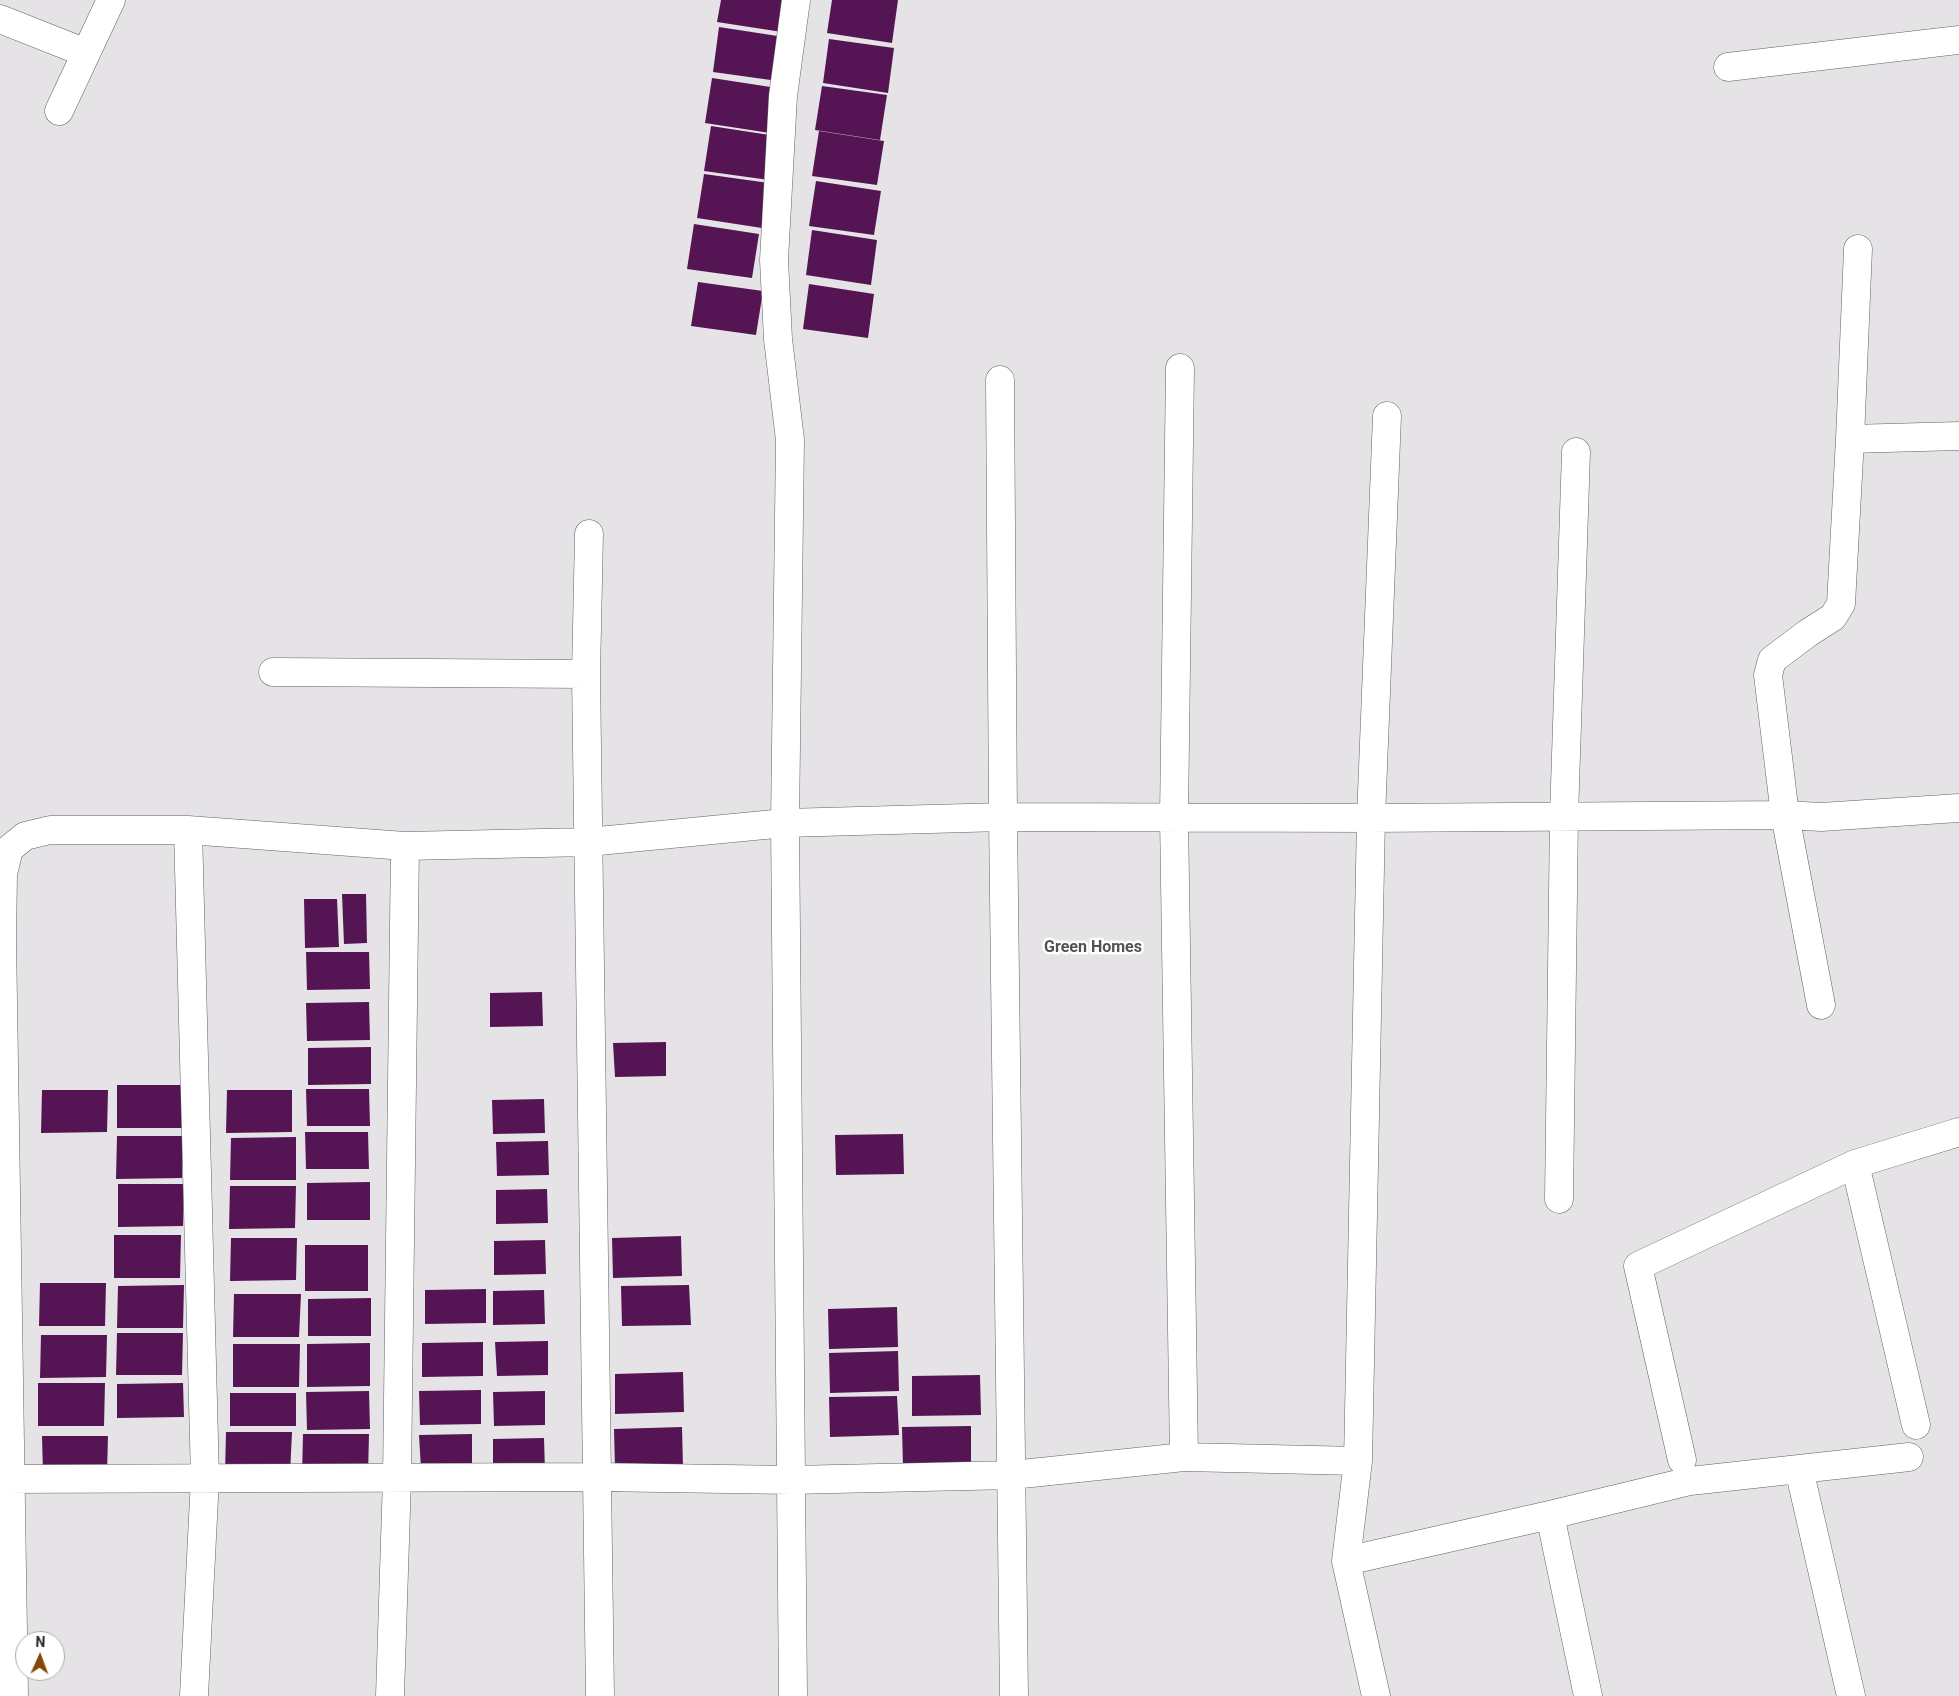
<!DOCTYPE html>
<style>
body{margin:0}
#map{position:relative;width:1959px;height:1696px;overflow:hidden;background:#e5e3e6;font-family:Roboto,sans-serif}
canvas{display:block}
.north{position:absolute;left:15px;top:1631px;width:50px;height:50px;box-sizing:border-box;background:#fff;border:1px solid #aaa;border-radius:50%;rotate:2deg;font-size:14px;font-weight:700;line-height:20px;text-align:center;color:#2a2a2b}
.north::after{content:'';display:block;margin:auto;width:18px;height:22px;background:#844705;clip-path:polygon(50% 0,100% 100%,50% 72%,0 100%)}
</style>
<div id="map">
<canvas width="1959" height="1696"></canvas>
<div class="north">N</div>
</div>
<script>
const g = document.querySelector('canvas').getContext('2d');
g.lineJoin = 'round';
function paint(path, color) {
  g.fillStyle = color;
  g.fill(path, 'evenodd');
}
function toPath(rows) {
  const path = new Path2D();
  for (const r of rows) {
    path.moveTo(r[0], r[1]);
    for (let i = 2; i < r.length; i += 2) path.lineTo(r[i], r[i + 1]);
  }
  return path;
}
function strokePath(path, color, width, dash) {
  g.strokeStyle = color;
  g.lineWidth = width;
  g.lineCap = dash ? 'butt' : 'round';
  g.setLineDash(dash || []);
  g.stroke(path);
}
function write(font, color, halo, rows, align = 'center') {
  g.font = font + ' Roboto,sans-serif';
  g.lineWidth = 5;
  g.setLineDash([]);
  g.textBaseline = 'middle';
  g.strokeStyle = halo;
  g.fillStyle = color;
  for (const [text, x, y, turn = 0] of rows) {
    g.save();
    g.translate(x, y);
    g.rotate((+turn || 0) * Math.PI / 180);
    g.textAlign = isNaN(turn) ? turn : align;
    if (halo) g.strokeText(text, 0, 0);
    g.fillText(text, 0, 0);
    g.restore();
  }
}
paint(toPath([
 [721,0,787,0,782,32,717,22],
 [832,0,898,0,892,43,827,33],
 [719,27,784,37,778,81,713,72],
 [829,39,894,48,888,93,823,83],
 [712,78,777,88,770,133,705,123],
 [822,86,887,95,880,140,815,130],
 [711,126,776,136,769,180,704,171],
 [819,131,884,141,877,185,812,176],
 [704,174,769,183,762,228,697,218],
 [816,181,881,191,874,235,809,226],
 [694,224,759,234,752,278,687,269],
 [812,230,877,240,871,285,806,275],
 [698,282,763,291,756,335,691,326],
 [809,284,874,294,868,338,803,329],
 [342,894,366,894,367,943,344,944],
 [304,899,337,899,339,947,305,948],
 [306,952,369,952,370,989,307,990],
 [542,992,543,1026,490,1027,490,993],
 [369,1002,370,1040,307,1041,306,1003],
 [666,1042,666,1076,615,1077,613,1043],
 [371,1047,371,1084,308,1085,308,1048],
 [117,1085,184,1085,183,1128,117,1128],
 [306,1089,369,1089,370,1126,307,1126],
 [42,1090,108,1090,107,1132,41,1133],
 [227,1090,292,1090,292,1132,226,1133],
 [544,1099,545,1133,493,1134,492,1100],
 [305,1132,368,1132,369,1169,306,1169],
 [903,1134,904,1174,836,1175,835,1135],
 [117,1136,183,1136,182,1178,116,1179],
 [296,1137,296,1180,230,1180,231,1138],
 [548,1141,549,1175,497,1176,496,1142],
 [370,1182,370,1220,307,1220,307,1183],
 [118,1184,184,1184,183,1226,118,1227],
 [230,1186,296,1186,295,1228,229,1229],
 [547,1189,548,1223,496,1224,496,1190],
 [114,1235,181,1235,180,1278,114,1278],
 [681,1236,682,1276,613,1278,612,1238],
 [231,1238,297,1238,296,1280,230,1281],
 [545,1240,546,1274,494,1275,494,1241],
 [305,1245,368,1245,368,1291,305,1291],
 [40,1283,106,1283,105,1326,39,1326],
 [184,1285,183,1328,117,1328,118,1286],
 [689,1285,691,1325,622,1326,621,1286],
 [486,1289,486,1323,425,1324,425,1290],
 [544,1290,545,1324,493,1325,493,1291],
 [234,1294,301,1294,299,1337,233,1337],
 [371,1298,371,1336,308,1336,308,1299],
 [897,1307,898,1347,829,1349,828,1309],
 [117,1333,183,1333,182,1375,116,1375],
 [41,1335,107,1335,106,1377,40,1378],
 [548,1341,548,1375,497,1376,495,1342],
 [483,1342,483,1376,422,1377,422,1343],
 [370,1343,370,1386,307,1387,307,1344],
 [233,1344,300,1344,299,1387,233,1387],
 [898,1351,899,1391,830,1393,829,1353],
 [683,1372,684,1412,615,1414,615,1374],
 [980,1375,981,1415,912,1416,912,1376],
 [38,1383,105,1383,104,1426,38,1426],
 [183,1383,184,1417,117,1418,117,1384],
 [481,1390,481,1424,420,1425,419,1391],
 [369,1391,370,1429,307,1430,306,1392],
 [545,1391,545,1425,494,1426,493,1392],
 [230,1393,296,1393,296,1426,230,1426],
 [897,1396,899,1435,830,1437,829,1397],
 [971,1426,971,1465,903,1467,902,1427],
 [682,1427,683,1467,615,1469,614,1429],
 [226,1432,292,1432,290,1474,225,1475],
 [303,1434,369,1434,368,1475,302,1475],
 [472,1434,472,1469,421,1469,419,1435],
 [42,1436,108,1436,107,1473,43,1474],
 [544,1438,545,1472,493,1473,493,1439]
]), '#551554');
const minor = toPath([
 [0,19,86,53],
 [1728,67,1959,40],
 [59,111,111,0],
 [1858,249,1850,439,1959,436],
 [1180,368,1174,817,1184,1457],
 [1000,380,1003,817,1014,1696],
 [589,534,586,674,600,1696],
 [273,672,586,674],
 [188,830,205,1478,194,1696],
 [1821,1005,1785,815,1768,675,1772,660,1808,633,1833,617,1841,604,1850,439],
 [1855,1164,1916,1425],
 [1559,1199,1564,816,1576,452],
 [1682,1460,1638,1266,1855,1164,1959,1132],
 [1799,1469,1851,1696],
 [0,1479,595,1477,791,1480,1012,1475,1184,1457,1358,1461],
 [1550,1515,1588,1696],
 [1346,1561,1550,1515,1690,1481,1909,1457],
 [14,1696,2,938,3,874,9,849,25,836,50,830,188,830,405,846,588,842,785,823,1003,817,1371,818,1785,815,1821,817,1959,808],
 [390,1696,397,1478,405,846],
 [793,1696,785,823,790,440,778,339,774,260,783,96,796,0],
 [1376,1696,1346,1561,1358,1461,1371,818,1387,416]
]);
strokePath(minor, '#626163', 29);
strokePath(minor, '#fff', 28);
write('bold 16px', '#535154', '#fff', [
 ["Green Homes",1093,948]
]);
</script>
